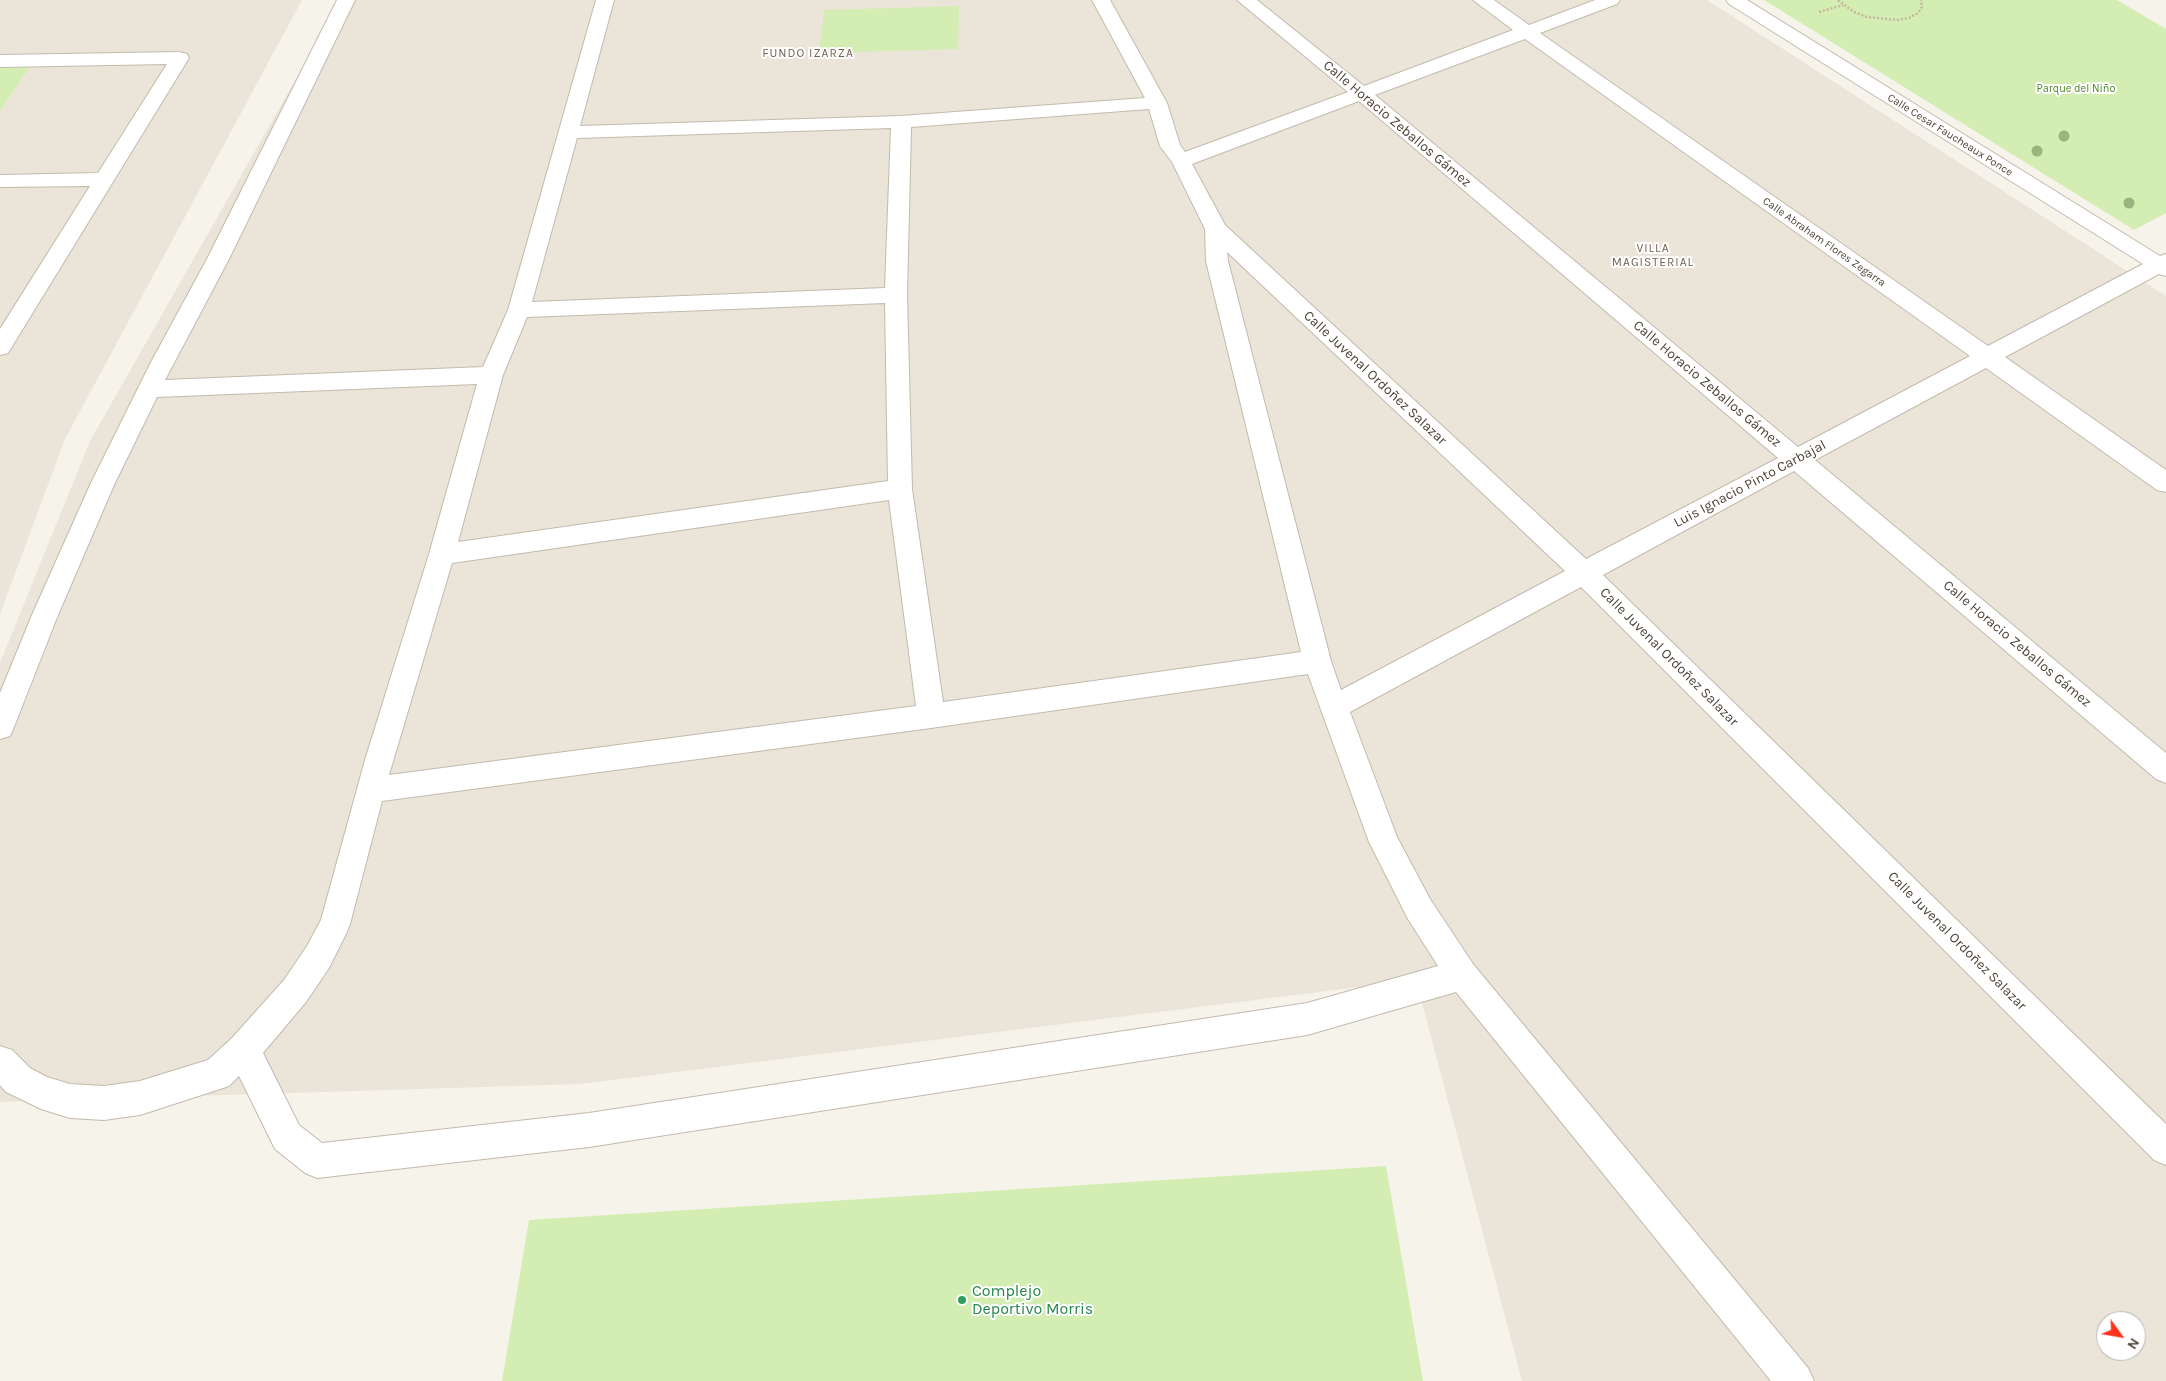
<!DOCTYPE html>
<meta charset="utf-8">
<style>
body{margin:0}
#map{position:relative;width:2166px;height:1381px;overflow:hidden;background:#f6f3eb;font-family:Karla,sans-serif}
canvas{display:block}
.north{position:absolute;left:2096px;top:1311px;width:50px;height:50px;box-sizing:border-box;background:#fff;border:1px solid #b7b4af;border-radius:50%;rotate:122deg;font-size:14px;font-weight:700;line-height:20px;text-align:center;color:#4c4338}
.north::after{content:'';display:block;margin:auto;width:18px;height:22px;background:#ff331a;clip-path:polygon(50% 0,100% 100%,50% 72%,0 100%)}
</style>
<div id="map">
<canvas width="2166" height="1381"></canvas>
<div class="north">N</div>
</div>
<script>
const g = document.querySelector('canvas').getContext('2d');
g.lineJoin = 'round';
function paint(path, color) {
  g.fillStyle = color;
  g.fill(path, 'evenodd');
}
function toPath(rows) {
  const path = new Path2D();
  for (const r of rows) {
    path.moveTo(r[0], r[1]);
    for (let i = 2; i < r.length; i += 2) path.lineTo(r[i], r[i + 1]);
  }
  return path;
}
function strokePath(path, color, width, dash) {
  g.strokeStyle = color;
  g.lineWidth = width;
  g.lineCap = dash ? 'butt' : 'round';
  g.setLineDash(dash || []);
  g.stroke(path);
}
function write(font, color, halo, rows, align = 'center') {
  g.font = font + ' Karla,sans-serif';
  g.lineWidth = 4;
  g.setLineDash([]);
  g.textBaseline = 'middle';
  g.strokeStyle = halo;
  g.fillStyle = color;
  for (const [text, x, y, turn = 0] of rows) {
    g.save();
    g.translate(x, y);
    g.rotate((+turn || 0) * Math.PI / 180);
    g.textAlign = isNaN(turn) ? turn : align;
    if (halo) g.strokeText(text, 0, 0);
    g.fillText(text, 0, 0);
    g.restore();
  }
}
paint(toPath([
 [0,0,302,0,65,439,0,614],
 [341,0,1707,0,2166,296,2166,1381,1522,1381,1416,980,580,1084,0,1102,0,663,90,441],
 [2106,1321,2136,1321,2136,1351,2106,1351]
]), '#ebe4d9');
paint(toPath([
 [1764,0,2117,0,2166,29,2166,213,2134,230],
 [959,6,958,49,819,53,824,10],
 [0,68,29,68,0,111],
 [1386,1166,1423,1381,502,1381,529,1220]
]), '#d4edb2');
const street = toPath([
 [337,0,355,0,229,259,165,380,483,367,508,310,596,0,614,0,580,126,901,116,1145,98,1092,0,1110,0,1167,103,1180,145,1185,152,1348,92,1237,0,1257,0,1364,86,1513,30,1473,0,1494,0,1529,25,1595,0,1620,0,1617,4,1540,33,1988,346,2143,264,1729,4,1726,0,1747,0,2160,256,2166,254,2166,276,2159,274,2005,357,2166,470,2166,492,2157,490,1986,368,1815,460,2166,753,2166,783,2156,779,1794,471,1603,575,2166,1124,2166,1165,2154,1160,1581,587,1350,712,1397,837,1430,899,1473,964,1808,1368,1814,1381,1771,1381,1456,992,1307,1035,589,1147,317,1178,305,1173,275,1149,239,1076,229,1086,217,1090,140,1115,104,1120,70,1118,41,1109,6,1092,0,1085,0,1046,12,1050,30,1068,47,1077,70,1084,104,1086,140,1081,208,1060,232,1038,284,980,307,946,321,920,365,760,429,554,477,384,157,397,114,485,58,615,14,727,10,736,0,739,0,693,32,615,90,485,150,364,207,259,337,0],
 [1525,39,1970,356,1798,447,1375,95,1525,39],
 [1359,101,1778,458,1586,559,1225,225,1192,164,1359,101],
 [1149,109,1160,146,1172,162,1205,229,1206,261,1301,652,943,702,912,489,907,295,911,127,1149,109],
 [891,128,885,288,532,302,577,138,891,128],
 [1227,252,1565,571,1341,690,1331,661,1228,261,1227,252],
 [885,303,888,481,458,542,503,375,527,317,885,303],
 [889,500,916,706,389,775,452,563,889,500],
 [1308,674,1369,842,1408,919,1438,966,1307,1003,589,1113,322,1143,299,1125,263,1053,306,1002,329,968,346,934,350,924,382,801,931,728,1308,674],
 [180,52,187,54,189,58,8,353,0,355,0,329,90,186,0,187,0,175,98,173,167,64,0,67,0,55,180,52]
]);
strokePath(street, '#c3baad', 2);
strokePath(toPath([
 [1838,0,1854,12,1867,17,1897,20,1909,18,1918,13,1922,7,1921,0],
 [1819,12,1843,5]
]), '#c6b69d', 2.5, [2, 2]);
paint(street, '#fff');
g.fillStyle = '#99b57f';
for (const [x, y] of [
 [2064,136],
 [2037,151],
 [2129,203]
]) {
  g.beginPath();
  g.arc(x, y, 5.5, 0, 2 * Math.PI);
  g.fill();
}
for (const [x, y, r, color] of [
 [962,1300,5,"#2e9e5b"]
]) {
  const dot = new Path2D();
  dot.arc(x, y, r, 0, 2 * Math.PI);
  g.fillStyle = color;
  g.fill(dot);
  strokePath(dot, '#fff', 2);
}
write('11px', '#4d8326', '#fff', [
 ["Parque del Niño",2076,89]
]);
write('11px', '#4c4338', '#fff', [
 ["Calle Cesar Faucheaux Ponce",1950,135,32],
 ["Calle Abraham Flores Zegarra",1824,242,35]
]);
g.letterSpacing = '1px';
write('12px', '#6f614e', '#fff', [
 ["FUNDO IZARZA",808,54],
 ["VILLA",1653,249],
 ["MAGISTERIAL",1653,263]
]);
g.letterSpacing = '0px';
write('14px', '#4c4338', '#fff', [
 ["Calle Horacio Zeballos Gámez",1397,124,40],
 ["Calle Juvenal Ordoñez Salazar",1375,378,43],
 ["Calle Horacio Zeballos Gámez",1707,384,40],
 ["Luis Ignacio Pinto Carbajal",1750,484,-28],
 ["Calle Horacio Zeballos Gámez",2017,644,40],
 ["Calle Juvenal Ordoñez Salazar",1669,657,45],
 ["Calle Juvenal Ordoñez Salazar",1957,941,45]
]);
write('16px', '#27864d', '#fff', [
 ["Complejo",972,1291],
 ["Deportivo Morris",972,1309]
], 'left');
</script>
